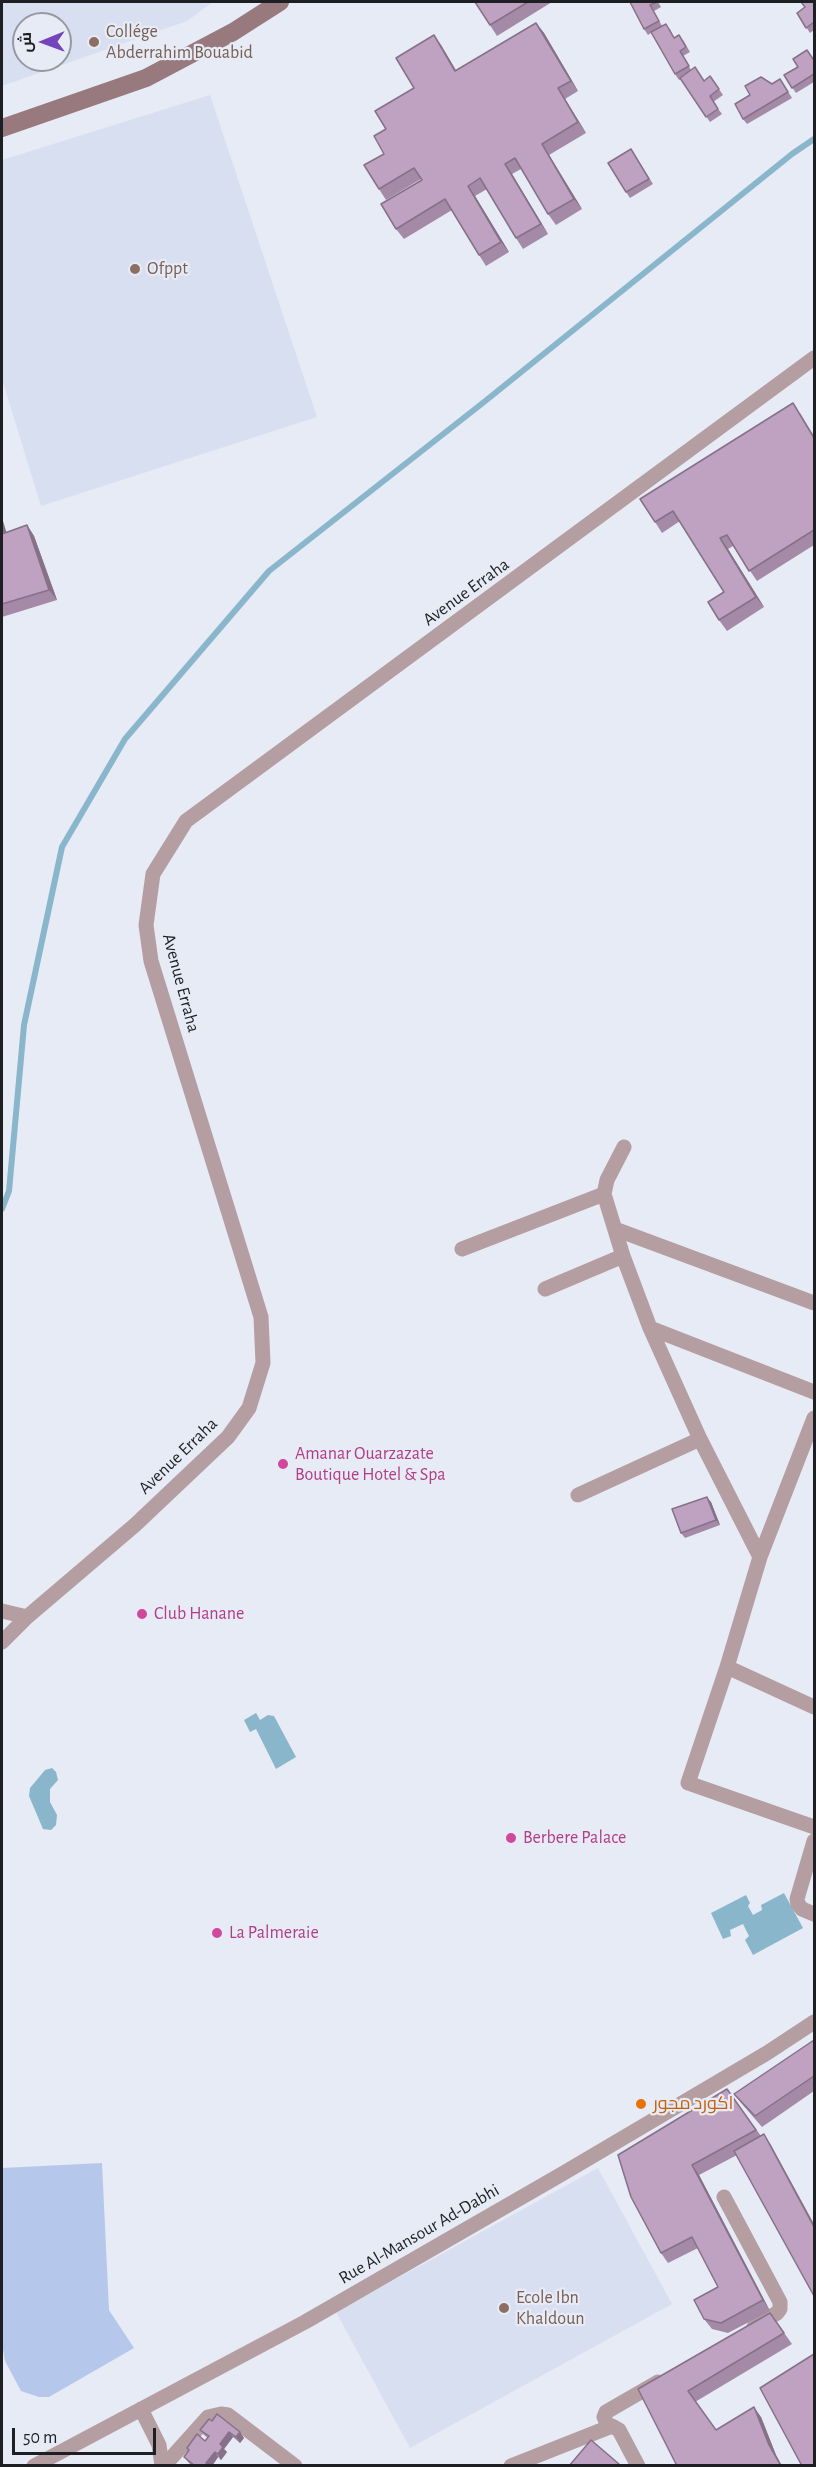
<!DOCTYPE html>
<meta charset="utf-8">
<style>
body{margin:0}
#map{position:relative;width:816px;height:2467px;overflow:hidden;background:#e7ebf5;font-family:"Alegreya Sans",Cairo,sans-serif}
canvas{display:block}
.frame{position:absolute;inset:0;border:3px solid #1e1f23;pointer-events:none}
.north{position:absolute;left:12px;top:12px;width:60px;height:60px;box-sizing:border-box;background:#e7ebf5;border:2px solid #9799a1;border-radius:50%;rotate:269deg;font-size:16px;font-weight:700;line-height:24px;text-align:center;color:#1e1f23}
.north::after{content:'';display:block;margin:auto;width:21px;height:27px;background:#7345bd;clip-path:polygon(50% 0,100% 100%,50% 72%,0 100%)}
.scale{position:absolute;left:12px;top:2428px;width:144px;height:27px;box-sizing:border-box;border:3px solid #1e1f23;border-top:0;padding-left:8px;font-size:18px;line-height:21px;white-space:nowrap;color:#1e1f23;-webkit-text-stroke:4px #e7ebf5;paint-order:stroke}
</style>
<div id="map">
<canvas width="816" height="2467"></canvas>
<div class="frame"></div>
<div class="north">ش</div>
<div class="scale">50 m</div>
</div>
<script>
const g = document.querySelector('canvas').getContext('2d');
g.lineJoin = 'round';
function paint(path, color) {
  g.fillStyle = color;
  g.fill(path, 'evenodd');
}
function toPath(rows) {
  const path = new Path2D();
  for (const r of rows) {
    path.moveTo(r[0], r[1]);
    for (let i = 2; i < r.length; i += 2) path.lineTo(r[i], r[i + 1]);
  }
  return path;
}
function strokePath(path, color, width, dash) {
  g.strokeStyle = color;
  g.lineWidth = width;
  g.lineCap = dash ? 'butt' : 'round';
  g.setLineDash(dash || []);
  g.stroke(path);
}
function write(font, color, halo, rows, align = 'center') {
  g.font = font + ' "Alegreya Sans",Cairo,sans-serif';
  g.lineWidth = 4.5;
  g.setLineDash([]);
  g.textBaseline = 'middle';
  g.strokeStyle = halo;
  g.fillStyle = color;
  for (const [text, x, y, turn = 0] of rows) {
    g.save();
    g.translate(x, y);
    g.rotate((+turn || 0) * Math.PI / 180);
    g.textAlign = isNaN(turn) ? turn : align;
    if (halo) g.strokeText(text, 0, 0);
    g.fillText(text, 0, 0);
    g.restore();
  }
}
paint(toPath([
 [2,2,213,2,187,21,2,86],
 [24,24,60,24,60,60,24,60],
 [210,95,317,417,41,506,2,379,2,160],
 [598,2168,672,2304,410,2448,336,2312]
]), '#d8dff0');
paint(toPath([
 [102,2163,109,2310,134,2348,49,2397,39,2397,21,2391,5,2361,2,2344,2,2168]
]), '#b6c7ec');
paint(toPath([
 [256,1713,260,1720,268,1715,274,1716,296,1757,276,1769,256,1729,250,1732,244,1720],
 [52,1768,56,1772,58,1780,50,1789,50,1802,57,1815,56,1825,51,1830,43,1829,29,1796,30,1788,45,1770],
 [784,1893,803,1928,753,1955,745,1940,749,1936,743,1924,730,1930,731,1936,723,1939,711,1913,746,1895,750,1903,748,1906,753,1915,762,1910,761,1905]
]), '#8ab6cc');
strokePath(toPath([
 [2,1209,9,1191,24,1025,62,847,125,739,269,571,484,402,792,154,814,139]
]), '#8ab6cc', 6);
strokePath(toPath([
 [624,1147,607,1180,604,1194,623,1256,650,1328,700,1439,760,1557],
 [615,1229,814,1303],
 [462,1249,604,1194],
 [545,1289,623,1256],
 [650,1328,814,1392],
 [814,1418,760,1557,727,1667,688,1783,814,1827],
 [578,1495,700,1439],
 [2,1611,27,1617],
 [2,1642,27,1617,135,1525,228,1437,249,1408,263,1363,261,1317,151,961,146,925,153,874,186,821,814,358],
 [727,1667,814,1707],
 [814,1841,797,1899,798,1904,802,1909,814,1914],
 [724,2197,780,2302,780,2309,777,2313,754,2327],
 [141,2409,159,2445,162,2466],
 [608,2426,604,2417,606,2412,658,2382],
 [34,2466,305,2322,562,2174,767,2053,814,2022],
 [164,2466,208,2417,221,2414,228,2415,295,2466],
 [511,2466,612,2426,619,2430,638,2466]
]), '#b49ea1', 15);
strokePath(toPath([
 [2,128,146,78,233,32,280,2]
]), '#98797d', 18);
paint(toPath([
 [475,2,552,2,497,36],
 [630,2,658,2,661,7,654,11,662,26,670,29,674,37,683,40,690,52,683,56,691,70,704,81,710,76,723,95,713,102,722,114,710,122,681,79,679,80,675,74,651,33,648,35,644,29],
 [814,2,814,30,810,33,797,13],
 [536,23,544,33,578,91,565,99,586,133,549,155,582,209,556,225,548,214,521,169,512,174,548,234,523,249,516,238,487,189,475,196,509,252,486,266,479,255,452,210,404,239,396,229,422,180,421,179,386,200,379,189,386,129,441,45,456,71],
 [814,58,814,82,796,93,784,75],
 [772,84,784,85,792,98,747,124,743,119],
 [631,149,653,184,630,198,626,192],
 [800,413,814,436,814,545,757,581,733,546,728,549,764,607,727,631,719,620,724,592,680,521,662,533,655,522],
 [2,518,6,532,27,525,34,536,57,600,2,617],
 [711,1502,720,1525,685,1538,681,1533],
 [814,2040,814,2091,762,2127,742,2104,734,2094],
 [727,2089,761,2136,771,2145,737,2155,699,2175,770,2311,728,2333,712,2329,704,2319,718,2287,698,2248,668,2263,661,2253,631,2197],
 [770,2313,792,2344,695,2402,716,2430,761,2417,776,2455,782,2466,638,2389],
 [212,2421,244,2438,240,2443,233,2437,224,2449,227,2452,221,2460,218,2457,212,2466,192,2466,188,2462,184,2457,188,2451,187,2448,205,2441,208,2438,204,2435,200,2430]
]), '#a48aa7');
paint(toPath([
 [536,23,544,33,578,91,571,81],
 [434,35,441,45,463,82,455,71],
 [558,88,565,99,586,133,578,122],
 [542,144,549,155,582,209,574,199],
 [505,164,512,174,548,234,541,224],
 [468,186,475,196,509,252,501,242],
 [2,518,10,544,2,534],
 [27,525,34,536,57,600,49,590],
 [720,538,728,549,764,607,756,597],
 [707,1497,711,1502,720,1525,716,1520],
 [764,2134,771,2145,814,2224,814,2227],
 [692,2165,699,2175,770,2311,763,2300],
 [754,2407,761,2417,776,2455,782,2466,781,2466,769,2445],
 [229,2432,233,2437,224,2449,227,2452,221,2460,218,2454,220,2444],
 [240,2432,244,2438,240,2443,236,2437],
 [215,2452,218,2457,212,2466,207,2466,206,2463]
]), '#867188');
const building = toPath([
 [475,2,528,2,490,25,475,2],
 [630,2,657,2,650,5,659,21,644,29,630,2],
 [801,2,814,2,814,22,806,28,797,13,805,7,801,2],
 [536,23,571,81,558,88,578,122,542,144,574,199,548,214,515,158,505,164,541,224,516,238,480,178,468,186,501,242,479,255,445,199,396,229,381,204,422,180,414,168,379,189,364,165,384,154,374,136,386,129,375,111,414,88,396,58,434,35,455,71,536,23],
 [666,24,674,38,679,35,686,47,680,51,689,66,675,74,651,32,666,24],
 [807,50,813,59,814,58,814,74,792,88,784,75,798,67,793,59,807,50],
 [695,67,704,81,710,76,719,89,710,96,718,109,706,117,680,78,695,67],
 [761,77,772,84,780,79,788,92,743,119,735,104,750,95,745,86,761,77],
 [631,149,649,179,626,192,608,163,631,149],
 [793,403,814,438,814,530,749,571,727,535,720,538,756,597,719,620,708,602,724,592,673,511,655,522,640,499,793,403],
 [27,525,49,590,2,604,2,531,2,534,27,525],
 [707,1497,716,1520,681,1533,672,1509,707,1497],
 [814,2040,814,2076,755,2116,734,2094,814,2040],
 [727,2089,756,2130,692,2165,763,2300,721,2323,704,2319,694,2300,718,2287,692,2237,661,2253,631,2197,618,2155,727,2089],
 [764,2134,814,2227,814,2296,734,2151,764,2134],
 [770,2313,784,2333,688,2391,716,2430,754,2407,769,2445,781,2466,677,2466,638,2389,770,2313],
 [814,2354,814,2466,802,2466,760,2388,814,2354],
 [217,2414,240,2432,236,2437,229,2432,220,2444,223,2447,218,2454,215,2452,206,2463,209,2466,195,2466,184,2457,189,2450,187,2448,197,2434,205,2441,209,2436,200,2430,209,2419,212,2421,217,2414],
 [591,2440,619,2464,618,2466,569,2466,591,2440]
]);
paint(building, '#bfa1c2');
strokePath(building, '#867188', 1.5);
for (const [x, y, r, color] of [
 [94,42,6,"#8d6e63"],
 [135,269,6,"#8d6e63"],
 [283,1464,6,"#d1479c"],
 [142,1614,6,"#d1479c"],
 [511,1838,6,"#d1479c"],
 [217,1933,6,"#d1479c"],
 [641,2104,6,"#e8710a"],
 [504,2308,6,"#8d6e63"]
]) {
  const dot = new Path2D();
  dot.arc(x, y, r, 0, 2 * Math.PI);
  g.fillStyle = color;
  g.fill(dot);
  strokePath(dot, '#e7ebf5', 2);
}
write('18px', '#785e54', '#e7ebf5', [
 ["Collége",106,32],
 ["Abderrahim Bouabid",106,53],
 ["Ofppt",147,269],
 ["Ecole Ibn",516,2298],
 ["Khaldoun",516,2319]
], 'left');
write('18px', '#1e1f23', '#e7ebf5', [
 ["Avenue Erraha",466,592,-36],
 ["Avenue Erraha",181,983,75],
 ["Avenue Erraha",178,1456,-44],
 ["Rue Al-Mansour Ad-Dabhi",419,2234,-30]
]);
write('18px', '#b23c85', '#e7ebf5', [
 ["Amanar Ouarzazate",295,1454],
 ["Boutique Hotel & Spa",295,1475],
 ["Club Hanane",154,1614],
 ["Berbere Palace",523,1838],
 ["La Palmeraie",229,1933]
], 'left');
write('18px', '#c56008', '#e7ebf5', [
 ["اكورد مجور",653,2104]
], 'left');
</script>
